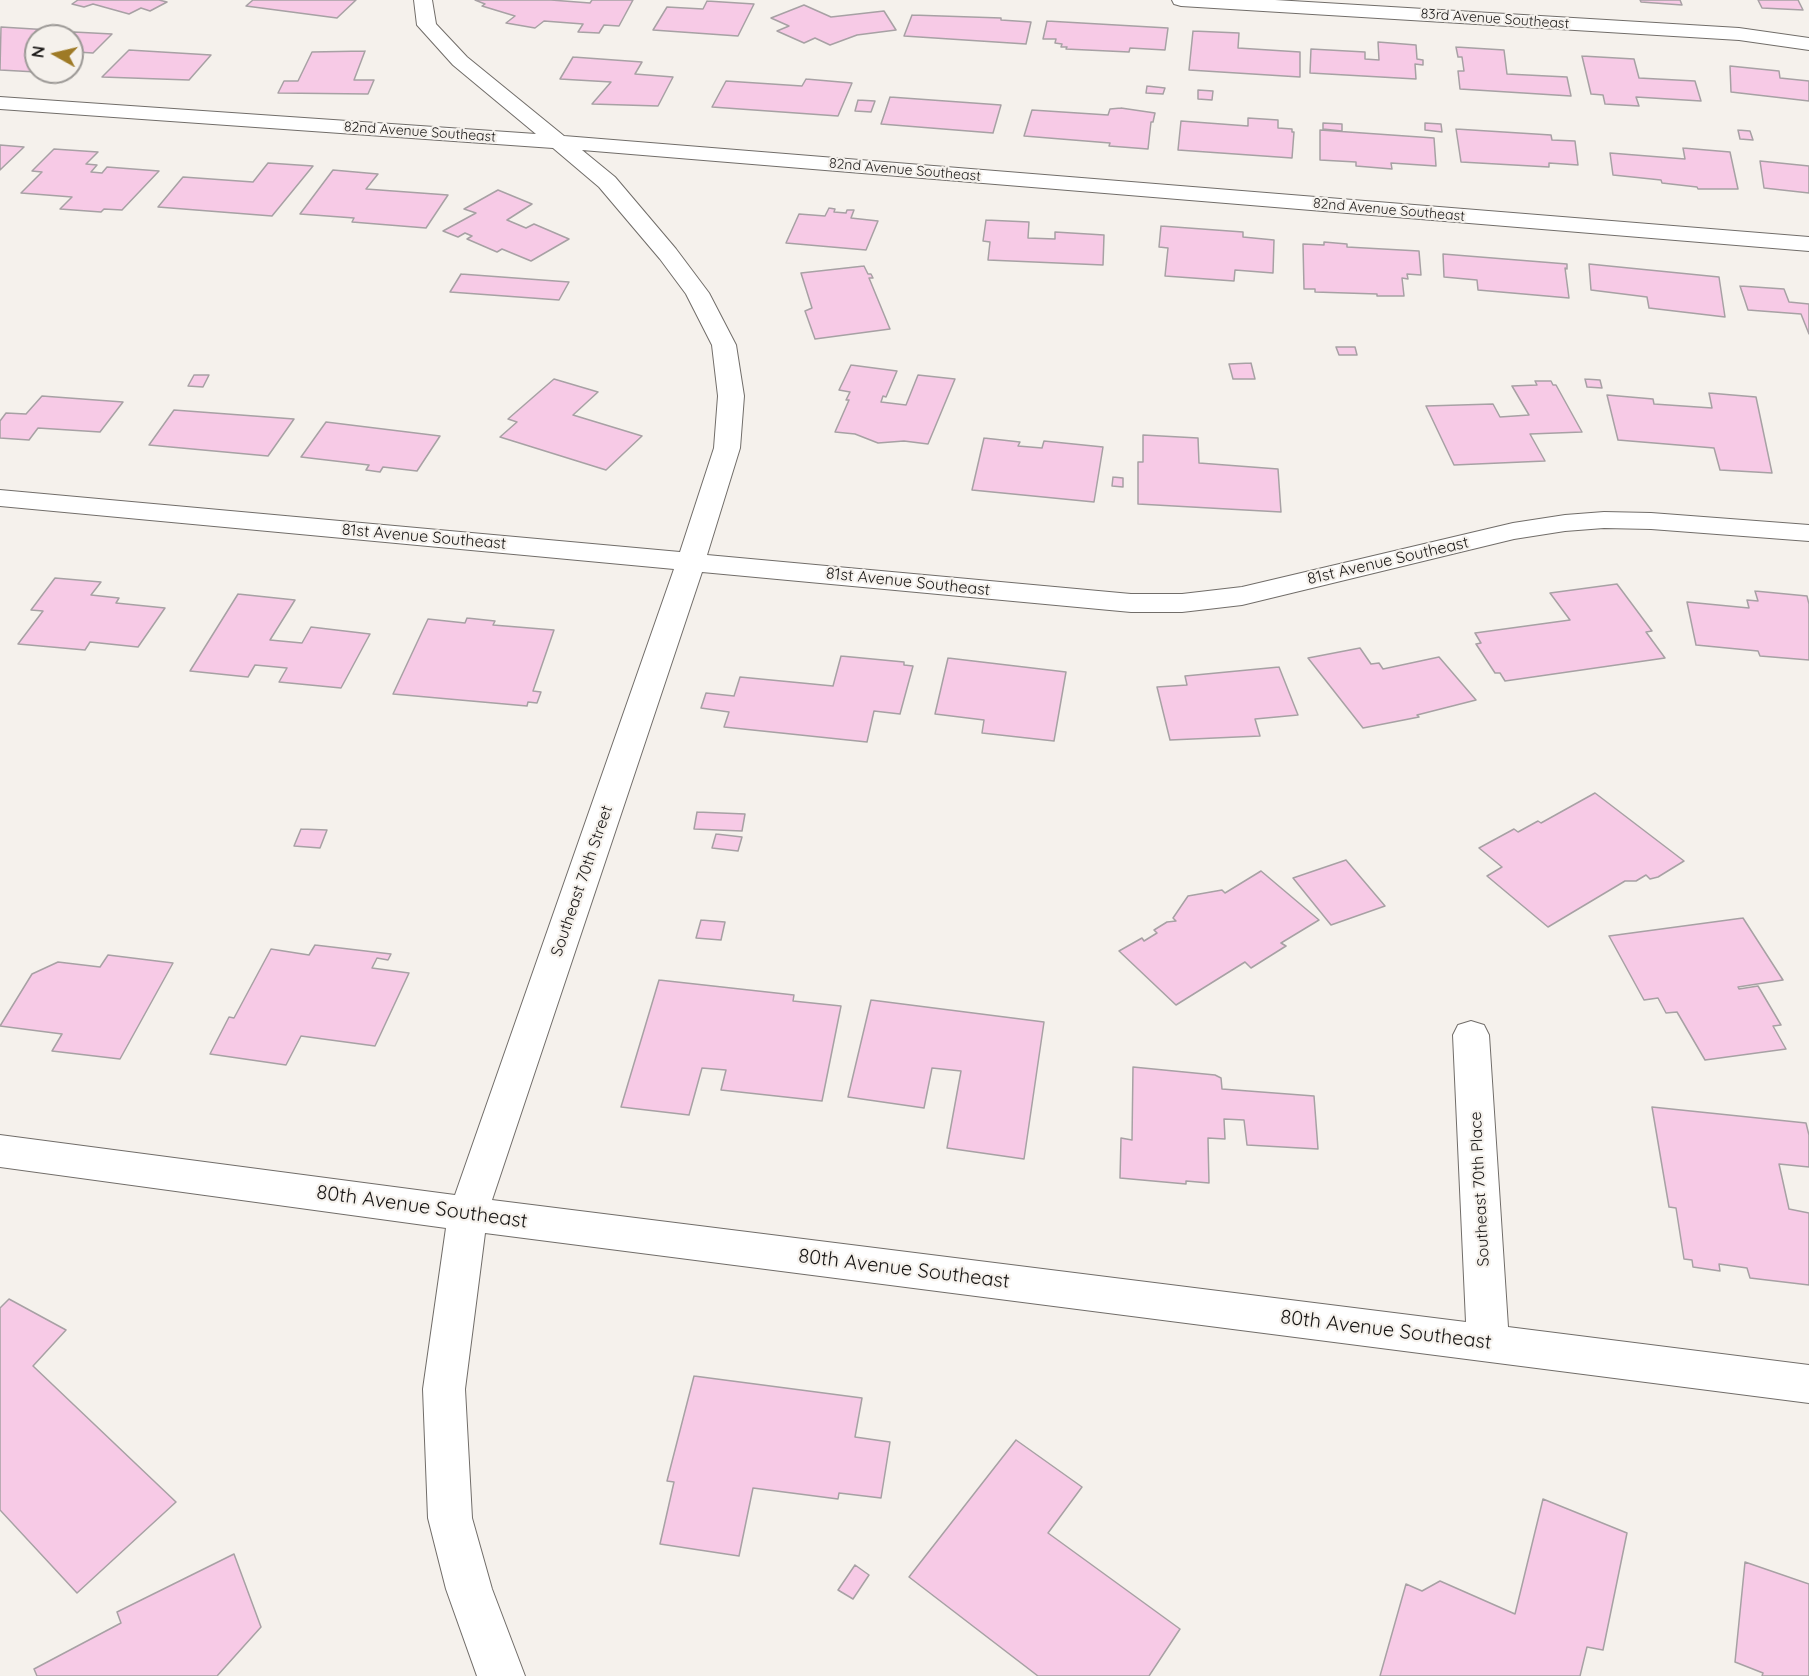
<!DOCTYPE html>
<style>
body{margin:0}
#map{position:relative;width:1809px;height:1676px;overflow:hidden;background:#f5f1ec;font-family:Quicksand,sans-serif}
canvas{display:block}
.north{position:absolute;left:24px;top:24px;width:60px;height:60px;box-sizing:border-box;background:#f5f1ec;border:2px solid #9c9996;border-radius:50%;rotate:278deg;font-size:16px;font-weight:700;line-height:24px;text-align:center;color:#171514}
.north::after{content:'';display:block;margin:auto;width:21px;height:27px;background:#9e7a26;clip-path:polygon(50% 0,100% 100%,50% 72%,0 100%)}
</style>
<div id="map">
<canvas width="1809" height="1676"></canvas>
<div class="north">N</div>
</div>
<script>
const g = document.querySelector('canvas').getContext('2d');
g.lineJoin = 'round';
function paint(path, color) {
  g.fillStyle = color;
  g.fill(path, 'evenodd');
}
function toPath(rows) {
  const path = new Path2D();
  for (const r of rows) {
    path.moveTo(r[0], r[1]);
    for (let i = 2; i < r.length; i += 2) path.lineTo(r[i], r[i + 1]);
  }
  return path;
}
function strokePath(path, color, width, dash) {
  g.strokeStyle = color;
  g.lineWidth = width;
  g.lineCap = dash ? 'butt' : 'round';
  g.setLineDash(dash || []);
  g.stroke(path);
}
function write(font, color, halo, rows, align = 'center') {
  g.font = font + ' Quicksand,sans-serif';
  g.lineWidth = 4.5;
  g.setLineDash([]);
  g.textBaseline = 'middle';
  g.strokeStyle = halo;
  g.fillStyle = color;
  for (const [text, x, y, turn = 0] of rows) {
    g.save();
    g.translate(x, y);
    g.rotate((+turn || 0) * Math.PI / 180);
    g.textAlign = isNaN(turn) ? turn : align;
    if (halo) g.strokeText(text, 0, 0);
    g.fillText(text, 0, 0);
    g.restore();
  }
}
const building = toPath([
 [78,0,159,0,167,2,150,11,141,8,129,14,93,4,84,7,72,4,78,0],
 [253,0,356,0,337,18,246,6,253,0],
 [475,0,551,0,590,3,592,0,633,0,619,26,604,25,599,33,578,32,583,24,544,21,535,28,506,23,515,16,482,6,485,4,475,0],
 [1640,0,1680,0,1682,5,1641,2,1640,0],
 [1758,0,1798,0,1803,10,1762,8,1758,0],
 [707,1,754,4,738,36,653,30,667,7,703,9,707,1],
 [804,5,831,17,884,11,896,30,857,35,830,45,815,38,804,43,777,31,789,26,771,18,804,5],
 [912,15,1001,18,1001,20,1031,22,1026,44,904,36,912,15],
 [1047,21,1168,28,1165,50,1130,48,1129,52,1066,49,1067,47,1061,47,1062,44,1055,43,1056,39,1043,39,1047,21],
 [1,27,50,30,43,36,36,36,34,44,36,44,36,72,56,72,55,73,0,70,1,27],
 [1193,31,1239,33,1238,48,1300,52,1300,77,1189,70,1193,31],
 [74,32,112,34,93,53,77,52,72,56,72,36,69,36,74,32],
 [1378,42,1416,45,1417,59,1423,60,1423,65,1415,64,1416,79,1310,73,1311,49,1365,52,1365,59,1379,60,1378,42],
 [1456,47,1504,50,1507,74,1567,77,1571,96,1460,89,1458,71,1464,71,1462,57,1458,57,1456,47],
 [129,50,211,55,189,80,102,77,129,50],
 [365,51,354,80,374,80,368,94,278,93,284,81,298,81,312,52,365,51],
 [1582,56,1634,59,1639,78,1695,81,1701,101,1636,97,1639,106,1605,104,1603,95,1591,94,1582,56],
 [573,57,642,62,635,74,673,77,658,106,592,104,611,82,560,79,573,57],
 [1730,66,1779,71,1780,78,1809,81,1809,101,1731,92,1730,66],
 [806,79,852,83,838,116,712,107,726,81,802,86,806,79],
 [1147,86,1165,88,1163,94,1146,93,1147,86],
 [1198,90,1213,91,1212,100,1198,99,1198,90],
 [890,97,1001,105,993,133,881,124,890,97],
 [858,100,875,101,871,112,855,111,858,100],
 [1121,108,1155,113,1153,122,1151,122,1148,149,1109,146,1110,143,1024,136,1032,110,1108,115,1110,109,1121,108],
 [1248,118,1278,120,1278,128,1292,129,1292,132,1294,132,1292,158,1178,150,1181,121,1248,126,1248,118],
 [1323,123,1342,124,1342,131,1323,129,1323,123],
 [1425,123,1441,124,1442,132,1425,130,1425,123],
 [1456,129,1551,135,1552,140,1575,141,1578,165,1549,163,1549,167,1461,162,1456,129],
 [1320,130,1434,138,1436,166,1391,163,1392,169,1356,166,1356,162,1320,160,1320,130],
 [1738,130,1750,131,1753,140,1740,139,1738,130],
 [0,145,24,147,0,170,0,145],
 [1683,148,1730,152,1738,189,1698,189,1697,187,1662,183,1661,180,1613,175,1610,153,1685,159,1683,148],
 [54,149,98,152,86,164,97,165,91,172,102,173,107,167,159,171,122,210,104,209,101,212,60,209,72,197,21,193,42,172,32,171,54,149],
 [1760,161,1809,166,1809,193,1764,188,1760,161],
 [268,163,313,166,272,216,158,207,183,177,253,182,268,163],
 [333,170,378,174,366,189,448,195,426,228,352,222,354,218,300,214,333,170],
 [498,190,532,204,507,220,526,228,534,224,569,239,531,261,502,249,497,252,467,239,472,236,465,233,458,237,443,231,476,213,464,209,498,190],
 [829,208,835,209,834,212,846,213,847,210,854,210,851,218,878,221,866,250,786,243,799,214,825,216,829,208],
 [986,220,1029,222,1028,238,1055,239,1055,232,1104,235,1103,265,988,260,990,242,983,241,986,220],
 [1161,226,1243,232,1243,237,1274,240,1273,273,1235,270,1234,281,1165,276,1168,248,1159,247,1161,226],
 [1324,242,1347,244,1347,247,1419,251,1421,275,1407,274,1408,279,1402,278,1404,296,1377,296,1377,294,1315,292,1315,289,1304,289,1303,244,1324,245,1324,242],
 [1443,254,1567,264,1567,269,1565,268,1569,298,1478,290,1477,280,1444,277,1443,254],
 [1589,264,1719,277,1725,317,1649,308,1647,297,1591,290,1589,264],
 [864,266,868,274,871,274,873,278,869,278,890,329,815,339,805,311,812,308,801,273,864,266],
 [461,274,569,282,559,300,450,292,461,274],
 [1740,286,1784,289,1789,302,1809,304,1809,334,1801,314,1748,310,1740,286],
 [1336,347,1355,347,1357,355,1339,355,1336,347],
 [1251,363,1255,379,1233,379,1229,364,1251,363],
 [851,365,897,371,886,397,883,396,881,402,906,405,918,375,955,379,928,444,904,441,878,443,855,434,835,432,849,400,846,400,850,392,839,390,851,365],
 [194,375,209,375,203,387,188,386,194,375],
 [554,379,598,392,573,415,642,436,606,470,500,437,517,422,508,419,554,379],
 [1585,379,1600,380,1602,388,1587,387,1585,379],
 [1535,381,1551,381,1553,385,1556,385,1582,432,1530,434,1545,461,1454,465,1426,406,1493,404,1500,417,1529,415,1512,386,1537,385,1535,381],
 [1709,393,1756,397,1772,473,1720,470,1714,448,1618,440,1607,395,1653,399,1654,404,1712,408,1709,393],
 [42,396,123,402,100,432,38,428,29,440,0,438,0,421,6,413,26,414,42,396],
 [174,410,294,419,268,456,149,445,174,410],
 [326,422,440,436,417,471,383,467,380,472,366,470,369,465,301,457,326,422],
 [1143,435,1198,438,1199,463,1278,469,1281,512,1138,504,1138,462,1143,462,1143,435],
 [984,438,1020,442,1018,446,1042,448,1044,441,1103,447,1094,502,972,490,984,438],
 [1113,477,1123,478,1123,487,1112,486,1113,477],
 [55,578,101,582,91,595,119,598,116,603,165,608,138,647,90,642,85,650,18,644,43,611,31,610,55,578],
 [1617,584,1652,631,1646,632,1665,658,1505,681,1500,673,1495,673,1476,644,1481,643,1475,633,1570,620,1550,593,1617,584],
 [1755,591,1807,596,1809,604,1809,660,1760,656,1758,651,1696,645,1687,602,1749,608,1747,600,1758,601,1755,591],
 [238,594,295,600,270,640,302,643,311,627,370,634,341,688,279,682,287,668,255,665,248,677,190,671,238,594],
 [467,618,495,621,493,625,554,630,533,691,541,692,537,703,528,702,527,706,393,694,428,619,465,623,467,618],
 [1360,648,1371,664,1379,663,1383,669,1439,657,1476,700,1417,715,1419,717,1363,728,1308,658,1360,648],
 [841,656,904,662,904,665,913,666,900,714,874,711,867,742,724,727,729,712,701,708,706,693,734,696,740,677,833,686,841,656],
 [948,658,1066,672,1054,741,982,733,984,720,935,714,948,658],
 [1279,667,1298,715,1255,719,1260,736,1170,740,1157,687,1187,685,1185,676,1279,667],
 [1595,793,1684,861,1658,877,1650,879,1646,875,1636,881,1625,881,1548,927,1487,876,1502,867,1479,848,1514,829,1518,832,1538,821,1541,823,1595,793],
 [697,812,745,814,742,831,694,829,697,812],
 [301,829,327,830,320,848,294,846,301,829],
 [716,834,742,837,738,851,712,848,716,834],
 [1346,860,1385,906,1331,925,1293,878,1346,860],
 [1261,871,1319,920,1281,943,1286,946,1251,968,1245,962,1176,1005,1119,951,1142,938,1144,941,1157,933,1154,930,1167,922,1176,921,1173,918,1188,896,1222,890,1225,893,1261,871],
 [1743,918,1783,980,1738,987,1739,989,1758,986,1781,1025,1773,1026,1786,1049,1705,1060,1677,1012,1666,1013,1658,998,1644,1000,1609,936,1743,918],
 [701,920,725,922,721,940,696,938,701,920],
 [315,945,391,954,388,960,377,958,372,968,409,973,375,1046,301,1036,286,1065,210,1054,229,1017,234,1018,271,949,309,955,315,945],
 [108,955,173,963,120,1059,52,1051,62,1034,0,1026,32,974,58,962,100,967,108,955],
 [659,980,794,995,793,1001,841,1006,822,1101,721,1090,726,1070,702,1068,689,1115,621,1107,659,980],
 [871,1000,1044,1022,1024,1159,947,1148,961,1071,932,1068,924,1108,848,1097,871,1000],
 [1133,1067,1215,1075,1221,1078,1222,1089,1314,1096,1318,1149,1247,1145,1244,1120,1224,1119,1225,1139,1208,1138,1209,1183,1186,1181,1186,1184,1120,1178,1121,1138,1132,1140,1133,1067],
 [1652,1107,1806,1123,1809,1135,1809,1167,1779,1164,1789,1209,1809,1213,1809,1285,1750,1278,1747,1268,1719,1264,1720,1271,1693,1267,1692,1260,1684,1259,1676,1208,1669,1207,1652,1107],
 [9,1299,66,1330,33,1366,176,1502,77,1593,0,1510,0,1308,9,1299],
 [694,1376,862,1398,855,1437,890,1442,881,1498,839,1493,838,1499,753,1488,739,1556,660,1544,674,1482,667,1481,694,1376],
 [1016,1440,1082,1487,1048,1533,1180,1629,1149,1676,1038,1676,909,1577,1016,1440],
 [1543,1499,1627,1533,1603,1650,1587,1647,1580,1676,1380,1676,1406,1584,1422,1591,1440,1581,1515,1614,1543,1499],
 [234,1554,261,1627,217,1676,37,1676,34,1669,121,1623,117,1612,234,1554],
 [1745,1562,1809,1584,1809,1676,1762,1676,1763,1673,1735,1662,1745,1562],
 [855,1565,869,1575,853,1599,838,1590,855,1565]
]);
paint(building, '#f7cae6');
strokePath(building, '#a7a1a4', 1.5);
const minor = toPath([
 [414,0,432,0,436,24,467,57,564,136,1809,237,1809,251,582,150,615,177,676,249,709,293,736,345,744,396,740,448,707,555,1131,594,1182,594,1242,587,1513,523,1565,515,1604,512,1651,513,1809,525,1809,541,1651,529,1604,528,1565,531,1514,539,1242,605,1182,612,1131,612,702,572,492,1200,1466,1322,1453,1035,1458,1025,1471,1021,1484,1025,1489,1035,1508,1327,1809,1365,1809,1403,485,1233,465,1389,472,1518,492,1589,525,1676,477,1676,446,1589,428,1518,423,1389,446,1228,0,1167,0,1135,455,1195,674,569,0,506,0,490,680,552,714,448,718,396,712,345,686,294,660,259,599,187,553,148,0,109,0,97,536,134,453,65,417,25,414,0],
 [1172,0,1275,0,1739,28,1809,38,1809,50,1739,40,1181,6,1174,4,1172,0]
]);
strokePath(minor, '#716d69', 2);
paint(minor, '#fff');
write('14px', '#171514', '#f5f1ec', [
 ["83rd Avenue Southeast",1495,19,4],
 ["82nd Avenue Southeast",420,132,4],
 ["82nd Avenue Southeast",905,170,5],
 ["82nd Avenue Southeast",1389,210,5]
]);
write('16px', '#171514', '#f5f1ec', [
 ["81st Avenue Southeast",424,537,5],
 ["81st Avenue Southeast",1388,561,-13],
 ["81st Avenue Southeast",908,582,6],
 ["Southeast 70th Street",582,881,-71],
 ["Southeast 70th Place",1480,1189,-93]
]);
write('20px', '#171514', '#f5f1ec', [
 ["80th Avenue Southeast",422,1207,8],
 ["80th Avenue Southeast",904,1269,7],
 ["80th Avenue Southeast",1386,1330,7]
]);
</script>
